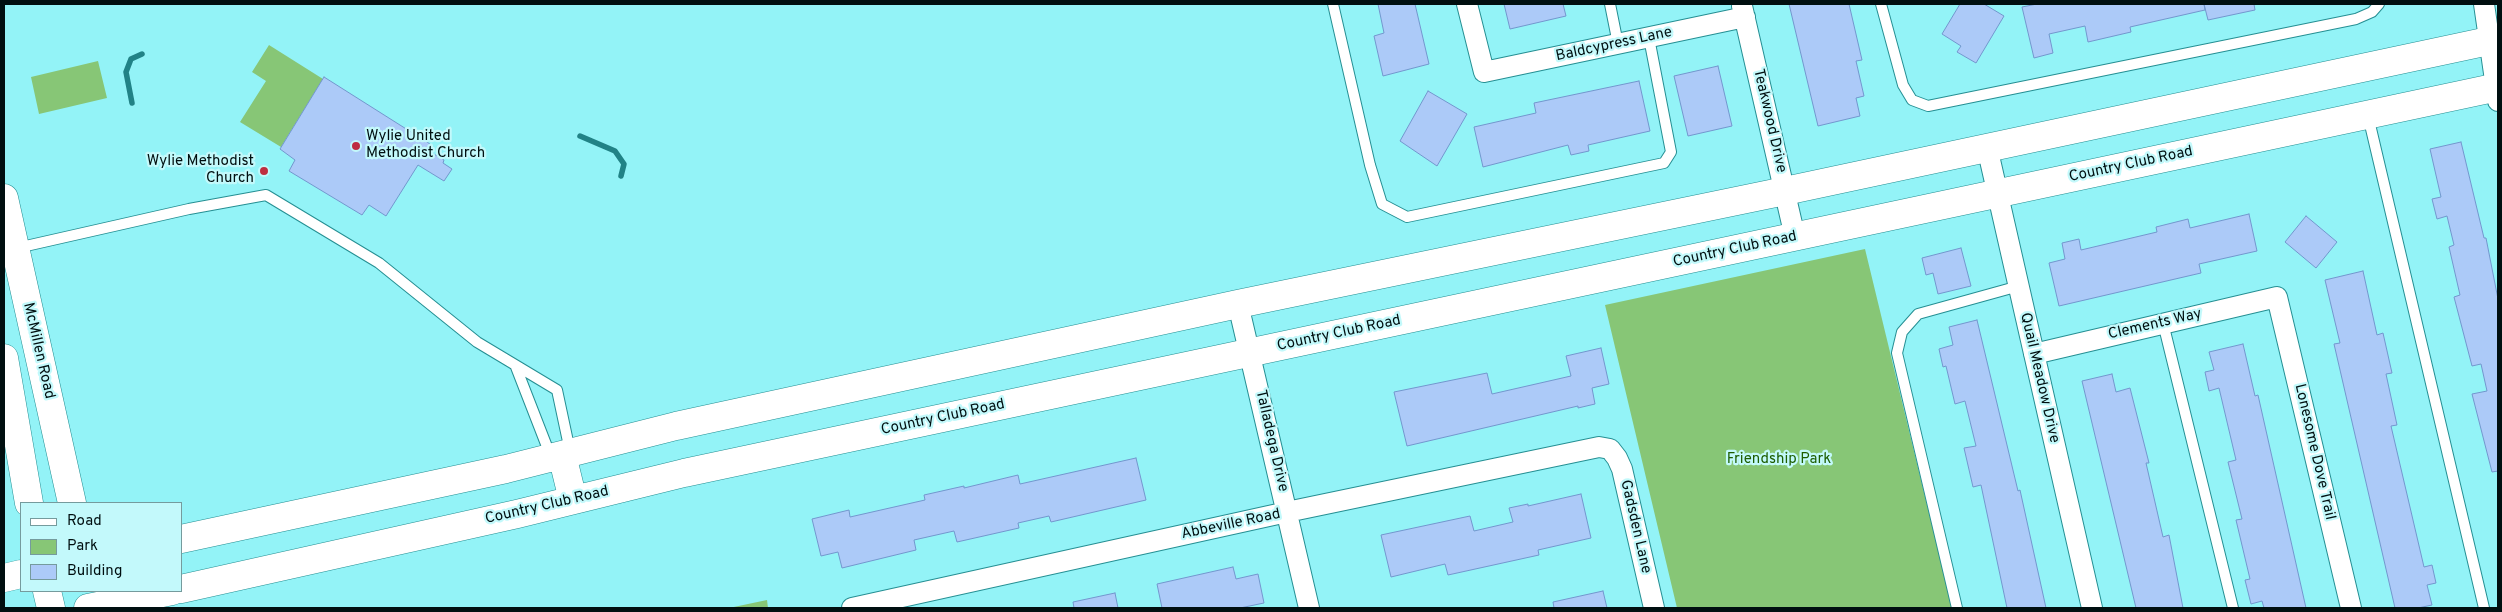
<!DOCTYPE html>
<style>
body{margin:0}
#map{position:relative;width:2502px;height:612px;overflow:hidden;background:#93f3f7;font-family:Overpass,sans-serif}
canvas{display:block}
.frame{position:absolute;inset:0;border:5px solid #000f10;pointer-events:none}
.legend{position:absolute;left:20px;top:502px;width:162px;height:90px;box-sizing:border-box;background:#c3f9fb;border:1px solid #759b9d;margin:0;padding:6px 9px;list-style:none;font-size:15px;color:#000f10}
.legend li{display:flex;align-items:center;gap:10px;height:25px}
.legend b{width:25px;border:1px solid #759b9d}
</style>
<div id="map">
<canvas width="2502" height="612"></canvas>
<div class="frame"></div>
<ul class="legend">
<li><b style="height:6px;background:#fff"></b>Road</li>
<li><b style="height:14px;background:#87c676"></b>Park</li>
<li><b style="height:14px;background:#accaf8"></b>Building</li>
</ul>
</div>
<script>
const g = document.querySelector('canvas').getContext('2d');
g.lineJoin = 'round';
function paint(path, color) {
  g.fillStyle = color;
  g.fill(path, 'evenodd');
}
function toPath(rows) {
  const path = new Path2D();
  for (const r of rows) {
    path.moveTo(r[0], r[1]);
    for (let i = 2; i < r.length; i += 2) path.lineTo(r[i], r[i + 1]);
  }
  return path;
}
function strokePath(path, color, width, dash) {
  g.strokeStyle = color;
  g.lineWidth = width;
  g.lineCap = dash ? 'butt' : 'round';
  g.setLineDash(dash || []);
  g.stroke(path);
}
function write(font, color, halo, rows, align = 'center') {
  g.font = font + ' Overpass,sans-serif';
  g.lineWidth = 4.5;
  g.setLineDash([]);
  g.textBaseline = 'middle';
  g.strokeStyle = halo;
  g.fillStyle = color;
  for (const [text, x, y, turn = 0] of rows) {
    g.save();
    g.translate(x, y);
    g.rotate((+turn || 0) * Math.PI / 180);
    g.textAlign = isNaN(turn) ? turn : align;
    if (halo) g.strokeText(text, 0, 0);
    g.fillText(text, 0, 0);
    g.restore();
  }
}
paint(toPath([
 [269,45,323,79,281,147,240,122,266,81,252,72],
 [98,61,107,98,39,114,31,77],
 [1865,249,1952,608,1677,608,1605,305],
 [767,600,768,608,729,608]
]), '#87c676');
strokePath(toPath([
 [132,103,126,72,131,59,142,54],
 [580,136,615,151,624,164,621,176]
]), '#218286', 5.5);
const building = toPath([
 [1378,4,1415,4,1429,64,1383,76,1374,36,1384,33,1378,4],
 [1504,4,1563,4,1566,16,1510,29,1504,4],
 [1789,4,1849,4,1862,60,1856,61,1864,96,1856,98,1860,116,1818,126,1789,4],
 [1960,4,1984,4,2004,16,1976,63,1957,52,1961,46,1942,34,1960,4],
 [2037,4,2204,4,2205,10,2130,27,2131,32,2088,42,2085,26,2049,34,2053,53,2034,58,2022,7,2037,4],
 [2204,4,2254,4,2255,10,2208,20,2204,4],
 [1718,66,1732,126,1688,136,1674,76,1718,66],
 [324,77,430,144,427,150,444,160,443,163,452,169,444,181,418,165,386,216,369,205,362,215,289,171,295,160,280,149,324,77],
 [1639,81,1650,131,1588,145,1589,151,1571,155,1568,145,1483,167,1474,127,1536,113,1534,103,1639,81],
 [1428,91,1467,114,1437,166,1400,141,1428,91],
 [2461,142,2484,238,2486,238,2498,299,2498,471,2492,472,2472,394,2487,391,2481,364,2472,366,2454,297,2460,295,2449,247,2454,245,2447,216,2437,219,2432,199,2441,197,2430,149,2461,142],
 [2249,214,2257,251,2199,264,2201,273,2059,306,2049,263,2065,259,2062,243,2079,239,2081,250,2157,232,2156,227,2188,219,2190,228,2249,214],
 [2306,216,2337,242,2316,268,2285,242,2306,216],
 [1961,248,1971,286,1938,294,1933,273,1926,275,1922,258,1961,248],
 [2363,271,2377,335,2383,333,2392,373,2386,374,2397,425,2391,426,2424,567,2432,565,2436,583,2427,585,2432,605,2418,608,2395,608,2334,344,2340,343,2325,280,2363,271],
 [1977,320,2018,491,2020,490,2046,608,2007,608,1981,485,1973,487,1964,448,1976,446,1965,401,1955,404,1946,366,1943,367,1939,349,1953,345,1949,327,1977,320],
 [2243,344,2255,396,2258,395,2306,608,2264,608,2262,601,2251,604,2245,580,2250,579,2236,520,2242,519,2228,462,2236,460,2219,388,2209,391,2205,372,2214,370,2209,352,2243,344],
 [1601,348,1609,384,1592,388,1595,404,1578,408,1578,406,1407,446,1394,392,1487,373,1492,394,1571,376,1566,356,1601,348],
 [2112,374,2116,392,2130,388,2149,463,2146,463,2163,537,2169,535,2183,608,2136,608,2082,381,2112,374],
 [1136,458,1146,500,1051,522,1049,516,1018,523,1019,528,957,542,954,531,914,540,916,550,842,568,838,552,821,556,812,519,849,510,850,517,925,500,924,495,964,486,964,488,1018,475,1020,484,1136,458],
 [1581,494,1591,538,1538,550,1539,555,1448,575,1445,564,1391,577,1381,535,1470,516,1474,531,1513,522,1509,508,1528,504,1528,506,1581,494],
 [1233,567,1236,579,1258,574,1264,603,1240,608,1162,608,1157,584,1233,567],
 [1603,591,1607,608,1554,608,1553,602,1603,591],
 [1115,593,1118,608,1074,608,1073,602,1115,593]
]);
paint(building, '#accaf8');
strokePath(building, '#7396cd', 1);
const lane = toPath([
 [1333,4,1370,165,1382,204,1407,217,1664,163,1671,152,1649,38],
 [1610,4,1618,44],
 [1881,4,1903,85,1912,100,1928,106,2356,19,2372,12,2379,4],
 [2368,116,2484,608],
 [17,248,189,209,266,195,379,263,477,342,557,390,570,451],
 [2163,323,2233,608],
 [516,367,551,457],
 [1957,608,1897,353,1902,332,1918,314,2019,286]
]);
const street = toPath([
 [1467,4,1484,72,1745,17],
 [2484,4,2498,101],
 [1742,6,1795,237],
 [1987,147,2092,608],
 [1238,304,1309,608],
 [2034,354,2277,297,2351,608],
 [852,608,1287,512,1599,447,1610,449,1617,458,1622,469,1654,608]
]);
const secondary = toPath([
 [4,198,72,503],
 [4,358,29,503],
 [562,455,573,500],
 [181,539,506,469,676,426,1238,304,1785,191,2498,39],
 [4,578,21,574],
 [181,589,517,514,684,473,2498,87],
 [47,591,51,608],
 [88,608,172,591]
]);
strokePath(lane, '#258f93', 12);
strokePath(street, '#258f93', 22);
strokePath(secondary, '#258f93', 29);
strokePath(lane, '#fff', 10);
strokePath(street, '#fff', 20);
strokePath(secondary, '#fff', 28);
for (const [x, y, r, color] of [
 [356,146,5,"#be2d40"],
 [264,171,5,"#be2d40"]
]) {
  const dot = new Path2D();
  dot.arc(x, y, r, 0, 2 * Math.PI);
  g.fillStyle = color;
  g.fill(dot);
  strokePath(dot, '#c3f9fb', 2);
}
write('15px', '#000f10', '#c3f9fb', [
 ["Baldcypress Lane",1614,45,-12],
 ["Teakwood Drive",1769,121,77],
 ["Country Club Road",2131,165,-12],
 ["Country Club Road",1735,250,-12],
 ["Clements Way",2155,325,-13],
 ["Country Club Road",1339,334,-12],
 ["McMillen Road",38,351,77],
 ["Quail Meadow Drive",2039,378,77],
 ["Country Club Road",943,418,-12],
 ["Talladega Drive",1271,441,77],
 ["Lonesome Dove Trail",2314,452,77],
 ["Country Club Road",547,506,-13],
 ["Abbeville Road",1231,525,-12],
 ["Gadsden Lane",1635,527,77]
]);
write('15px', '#000f10', '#c3f9fb', [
 ["Wylie United",366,137],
 ["Methodist Church",366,154],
 ["Wylie Methodist",254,162,"right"],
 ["Church",254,179,"right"]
], 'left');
write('15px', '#1d5d00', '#c3f9fb', [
 ["Friendship Park",1779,460]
]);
</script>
